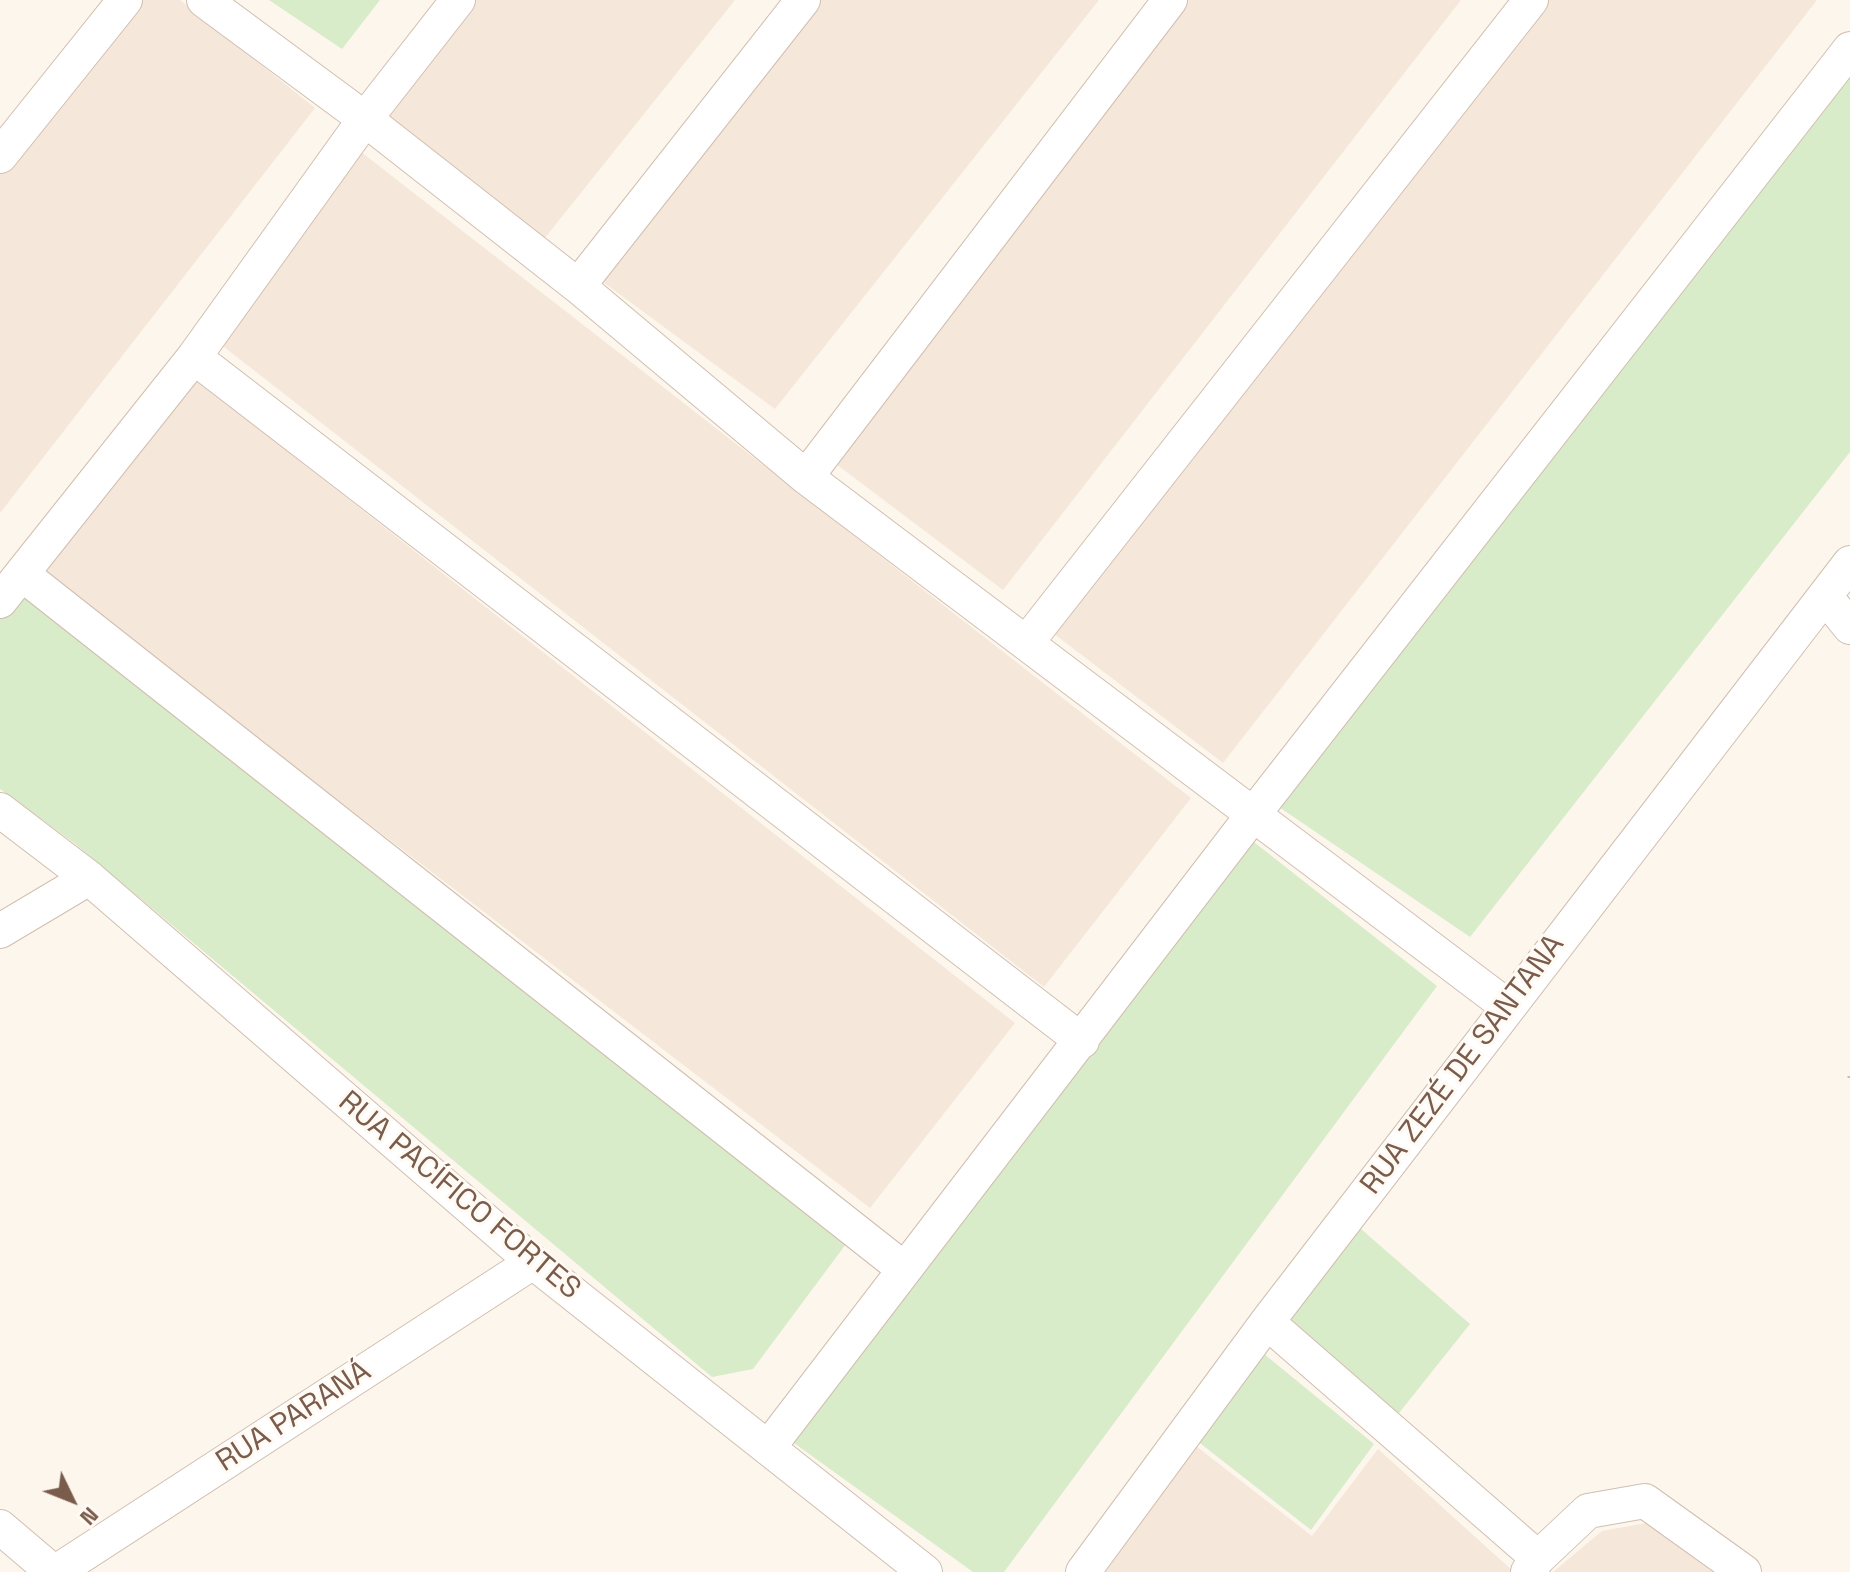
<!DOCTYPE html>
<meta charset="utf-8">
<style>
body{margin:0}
#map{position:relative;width:1850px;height:1572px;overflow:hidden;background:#fdf6ec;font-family:"Space Grotesk",sans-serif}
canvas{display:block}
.north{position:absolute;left:32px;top:1460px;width:80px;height:80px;-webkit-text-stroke:6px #fffaf3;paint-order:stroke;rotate:133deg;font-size:22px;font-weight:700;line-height:32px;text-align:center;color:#7a5c4d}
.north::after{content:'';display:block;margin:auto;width:28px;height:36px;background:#7a5c4d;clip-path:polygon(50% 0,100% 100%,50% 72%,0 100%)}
</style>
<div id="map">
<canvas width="1850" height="1572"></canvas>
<div class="north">N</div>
</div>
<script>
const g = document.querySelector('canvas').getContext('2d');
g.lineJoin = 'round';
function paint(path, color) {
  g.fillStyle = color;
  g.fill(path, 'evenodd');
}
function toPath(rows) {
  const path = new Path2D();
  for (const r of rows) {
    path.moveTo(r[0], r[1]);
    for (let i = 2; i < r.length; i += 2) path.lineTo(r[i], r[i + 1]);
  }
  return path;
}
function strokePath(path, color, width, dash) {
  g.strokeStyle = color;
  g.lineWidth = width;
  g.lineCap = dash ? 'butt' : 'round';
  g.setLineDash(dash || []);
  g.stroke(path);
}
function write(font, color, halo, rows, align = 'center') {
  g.font = font + ' "Space Grotesk",sans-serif';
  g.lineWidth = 6;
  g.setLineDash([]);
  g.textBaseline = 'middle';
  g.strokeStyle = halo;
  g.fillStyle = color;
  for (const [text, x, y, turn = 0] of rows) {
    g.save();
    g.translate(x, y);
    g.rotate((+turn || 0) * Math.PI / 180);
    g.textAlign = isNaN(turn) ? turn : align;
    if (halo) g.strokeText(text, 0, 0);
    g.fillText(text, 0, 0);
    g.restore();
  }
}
paint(toPath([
 [140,0,180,0,315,108,0,513,0,173],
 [471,0,735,0,544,239,381,115],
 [818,0,1099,0,775,409,599,279],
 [1184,0,1461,0,1003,590,832,461],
 [1540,0,1817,0,1223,763,1049,630],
 [356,148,1191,798,1044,987,219,343],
 [193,377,1015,1023,870,1208,38,570],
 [1192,1443,1312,1536,1378,1449,1514,1572,1098,1572],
 [1652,1522,1717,1572,1553,1572,1602,1531]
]), '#f5e8da');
paint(toPath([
 [269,0,380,0,342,49],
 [1850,70,1850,452,1470,937,1276,805],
 [20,585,849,1240,753,1369,712,1377,74,843,0,789,0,612],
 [1250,839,1437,986,1004,1572,973,1572,787,1438],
 [1353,1222,1470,1324,1395,1418,1279,1317],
 [1258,1349,1374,1444,1311,1530,1196,1440]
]), '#d8ecc9');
const street = toPath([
 [204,0,365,119,578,286,806,477,1507,1006],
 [0,156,125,0],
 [578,286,803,0],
 [194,357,1082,1041],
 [806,477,1170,0],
 [22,574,904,1269],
 [1825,596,1850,627],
 [0,601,194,357,365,119,458,0],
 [1027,642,1531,0],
 [0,810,89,878,533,1262,925,1572],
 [0,931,89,878],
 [1267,1322,1538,1558],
 [768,1448,1252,816,1850,49],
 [0,1527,53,1572],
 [56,1572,533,1262],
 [1083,1572,1267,1322,1850,563],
 [1528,1572,1538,1558,1588,1511,1645,1501,1744,1572]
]);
strokePath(street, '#d1beb0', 36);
strokePath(toPath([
 [1850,1076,1850,1079]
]), '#d9b8a5', 5, [2, 6]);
strokePath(street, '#fff', 34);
write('30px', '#7a5c4d', '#fffaf3', [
 ["RUA ZEZÉ DE SANTANA",1463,1065,-53],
 ["RUA PACÍFICO FORTES",459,1196,40],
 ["RUA PARANÁ",294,1417,-33]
]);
</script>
